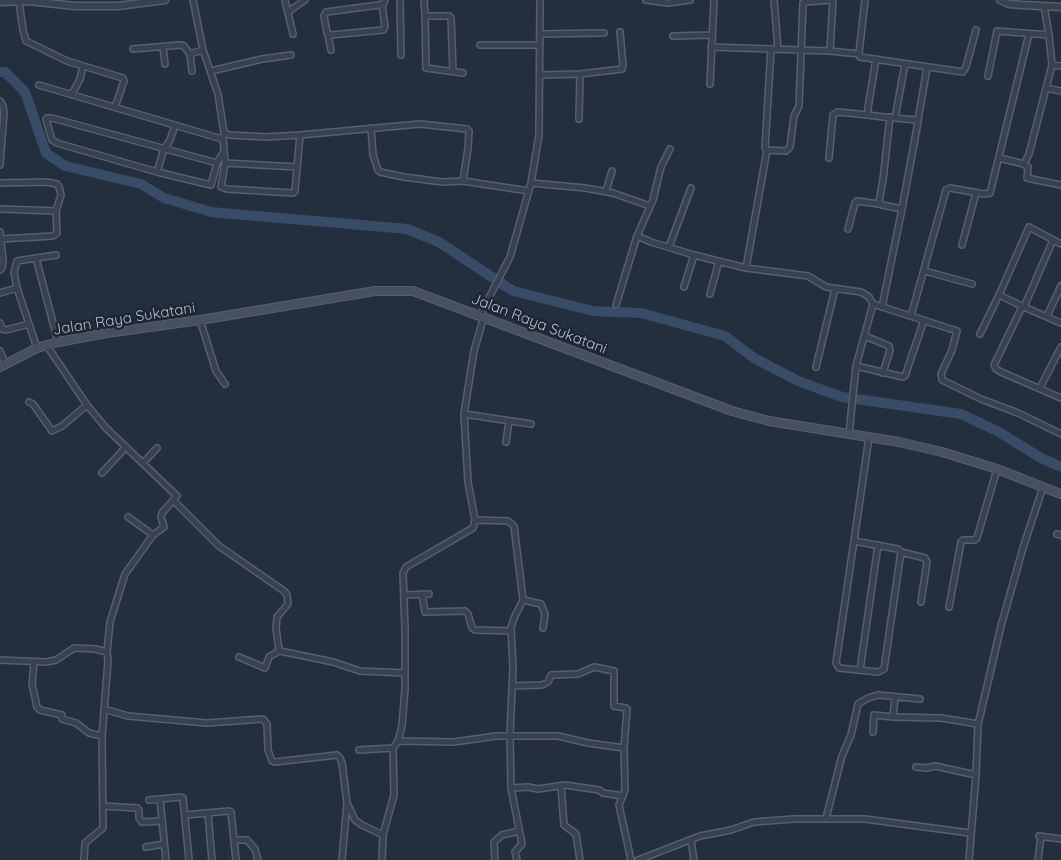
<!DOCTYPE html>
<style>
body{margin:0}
canvas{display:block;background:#242f3e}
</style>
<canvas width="1061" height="860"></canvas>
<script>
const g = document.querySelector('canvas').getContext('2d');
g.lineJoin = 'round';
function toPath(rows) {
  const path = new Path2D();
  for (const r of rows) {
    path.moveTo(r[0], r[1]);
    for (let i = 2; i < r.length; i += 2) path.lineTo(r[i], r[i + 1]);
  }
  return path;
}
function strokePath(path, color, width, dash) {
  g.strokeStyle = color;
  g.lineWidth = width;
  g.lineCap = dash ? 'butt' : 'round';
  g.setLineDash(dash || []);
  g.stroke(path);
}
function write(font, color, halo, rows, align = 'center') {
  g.font = font + ' Quicksand,sans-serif';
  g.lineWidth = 5;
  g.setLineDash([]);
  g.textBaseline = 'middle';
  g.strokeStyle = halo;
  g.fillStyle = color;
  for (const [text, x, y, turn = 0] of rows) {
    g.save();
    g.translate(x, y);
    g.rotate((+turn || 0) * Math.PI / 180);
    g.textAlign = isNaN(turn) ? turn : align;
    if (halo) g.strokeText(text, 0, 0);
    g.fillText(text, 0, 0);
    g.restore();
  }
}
strokePath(toPath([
 [0,72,5,72,25,92,46,153,65,166,141,184,164,198,211,212,407,229,439,242,513,291,593,311,641,313,725,336,754,358,798,381,842,397,961,414,999,432,1041,458,1061,467]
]), '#394c67', 10);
const minor = toPath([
 [193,0,203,50,218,94,224,133,230,135,266,137,300,135,420,124,467,129,469,131,468,148,463,181,529,191],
 [285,0,293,34],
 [400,0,401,55],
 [424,0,425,16,449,16,451,18,453,71],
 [646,0,668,3,690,0],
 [774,0,778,49],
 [865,0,859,53,860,57,963,72,966,67,976,30],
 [19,2,23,30,26,41,67,61,123,78,124,81,115,107],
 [382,4,385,27,383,30,331,35,327,33,324,16,326,12,379,5,384,3,385,0],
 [288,12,305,0],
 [425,16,426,68,463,73],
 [540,34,604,33],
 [328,35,331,50],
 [673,36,712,35],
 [480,45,540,45],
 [163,47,165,64],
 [711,47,830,51,859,54],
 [133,49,180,45,184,46,190,54,203,50],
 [771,49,765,148,767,150,786,151,790,147,794,116,799,106,803,3,805,2,832,0],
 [830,51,833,0],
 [190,54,192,71],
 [876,59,868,108,868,115,891,118],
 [1052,65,1061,66],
 [211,71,262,59,291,55],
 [540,75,580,74,622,69,623,65,620,32],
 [988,76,997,31,1049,35],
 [710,84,714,0],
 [39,85,222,139],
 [1046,88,1061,91],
 [72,94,80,79,83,66],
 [0,101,3,106,4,113,0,165],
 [579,119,580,74],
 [918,120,927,68],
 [371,128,373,155,378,170,380,172,404,177,442,182,463,181],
 [223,137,225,163,221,187,227,189,293,193,295,191,300,135],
 [670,149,661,167,653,200,637,236,651,242,694,255,746,268,808,276,826,287,861,292,869,297,873,304,957,331,952,350,941,374,942,380,981,399,1018,413,1061,434],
 [829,158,833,115,838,112,868,115],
 [999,158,1024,164,1029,154,1052,65,1049,35,1044,6],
 [217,163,211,185,157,172,57,143,52,140,46,119,47,118,52,118,217,163,223,153],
 [225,163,297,167],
 [1023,164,1028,167,1027,178,1061,185],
 [157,172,164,149,170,140,175,125],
 [0,183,46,182,57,184,59,187,61,195,56,211,57,233,53,236,0,239],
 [531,183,585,188,613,193,650,206],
 [606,191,612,171],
 [0,209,56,211],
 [902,209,918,122,916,120,895,118,905,64],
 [848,229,855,203,857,201,879,204],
 [0,232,3,261,2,268,0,270],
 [962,245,976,193],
 [669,247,691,188],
 [36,258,58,342],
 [746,268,767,150],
 [925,271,972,284],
 [684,287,694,255],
 [0,293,17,288],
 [710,294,719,261],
 [999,295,1029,227,1061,244],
 [616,305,637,236],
 [882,307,902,209,882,205,879,202,883,180,890,117],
 [480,315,510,257,531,183,539,135,540,0],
 [911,316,946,190,950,188,984,194,990,193,1029,34],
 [1047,316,1061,286],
 [200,320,216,371,225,384],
 [0,323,2,329,6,330,29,324],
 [1061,323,1024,307,1021,309,994,365,996,369,1001,372,1061,398],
 [980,334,999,295,1024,307,1053,240],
 [865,336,889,346,890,350,883,373],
 [47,346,87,405,106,428,177,496,162,513,161,517,164,527,153,535,125,574,110,622,107,652],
 [37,348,17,288,14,272,17,261,56,255],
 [0,351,5,364],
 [856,366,903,377,905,376,924,320],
 [816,367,835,289],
 [1040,388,1061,347],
 [29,402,33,404,52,431,62,426,87,405],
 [464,414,531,424],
 [849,434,856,366,873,304],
 [506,442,509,421],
 [143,463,157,448],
 [102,473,126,447],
 [173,500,219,546,284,591,287,595,288,604,277,617,276,628,279,651,269,657,265,668,239,657],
 [128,517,153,535],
 [475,520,508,521,514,526,523,600,514,618,511,628,513,667,510,735,511,788,522,844,515,852,517,860],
 [1057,534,1061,535],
 [854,541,898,549,901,552,884,669,878,672,839,668,836,663,854,541,869,437],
 [901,552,925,558,927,562,921,602],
 [422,594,425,612,465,611,468,614,472,628,475,630,511,631],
 [404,595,429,594],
 [523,600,541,604,545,614,543,628],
 [949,607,961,542,963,540,975,540,977,538,997,469],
 [280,651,333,662,360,671,405,673],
 [0,660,46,662,56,660,74,648,95,649,107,652,108,661,102,736,103,828,85,843,84,860],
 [34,662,32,684,37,707,40,710,62,715,62,719,76,723,89,733,102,736],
 [860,670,878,545],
 [104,709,128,716,207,723,263,719,267,724,268,750,272,761,275,762,337,755,340,758,342,763,347,803,342,860],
 [893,717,941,718,978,724],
 [873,732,874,715,893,717,895,697],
 [398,741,454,742,496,736,558,736,588,743,624,748,627,709,626,708,614,706,614,671,594,667,578,674,551,675,548,682,542,685,512,686],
 [624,748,625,790,619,805,631,860],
 [359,750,393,748],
 [916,767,927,768,935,766,976,775],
 [561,786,564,825,576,834,580,860],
 [511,788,528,787,538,789,565,785,599,790,603,793,623,796],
 [160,799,166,860],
 [149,800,181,797,183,798,189,860],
 [347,803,355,820,362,825,383,835],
 [103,806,137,808,139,810,139,818,142,822,162,821],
 [208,813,212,860],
 [185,815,229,811,231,812,236,860],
 [826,818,842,756,851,735,858,704,868,698,878,695,920,699],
 [1039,836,1061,839],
 [234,840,247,840,255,849,258,860],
 [691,840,694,860],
 [146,847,164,844],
 [382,860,383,835,394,795,393,748,398,741,402,726,405,689,405,629,403,573,406,567,473,528,475,520,468,482,464,414,474,351,484,316],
 [495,860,494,842,502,835,519,831],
 [638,860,700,836,731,830,754,822,794,819,865,819,970,833],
 [969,860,976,775,978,724,981,712,1001,626,1023,548,1043,487],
 [1038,860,1041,836]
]);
const tertiary = toPath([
 [1000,0,1009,4,1022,5,1061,7],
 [0,2,29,1,75,6,118,6,165,0]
]);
const secondary = toPath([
 [0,367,37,348,58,342,107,333,200,320,375,291,413,291,732,411,769,421,899,442,942,452,997,469,1061,494]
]);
strokePath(minor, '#565f6c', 8);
strokePath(tertiary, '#565f6c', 9);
strokePath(secondary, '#565f6c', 10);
strokePath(minor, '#38414e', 5);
strokePath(tertiary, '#38414e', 6);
strokePath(secondary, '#465061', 8);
write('15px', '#b4bcc9', '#1d2633', [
 ["Jalan Raya Sukatani",124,319,-9],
 ["Jalan Raya Sukatani",539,324,21]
]);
</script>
